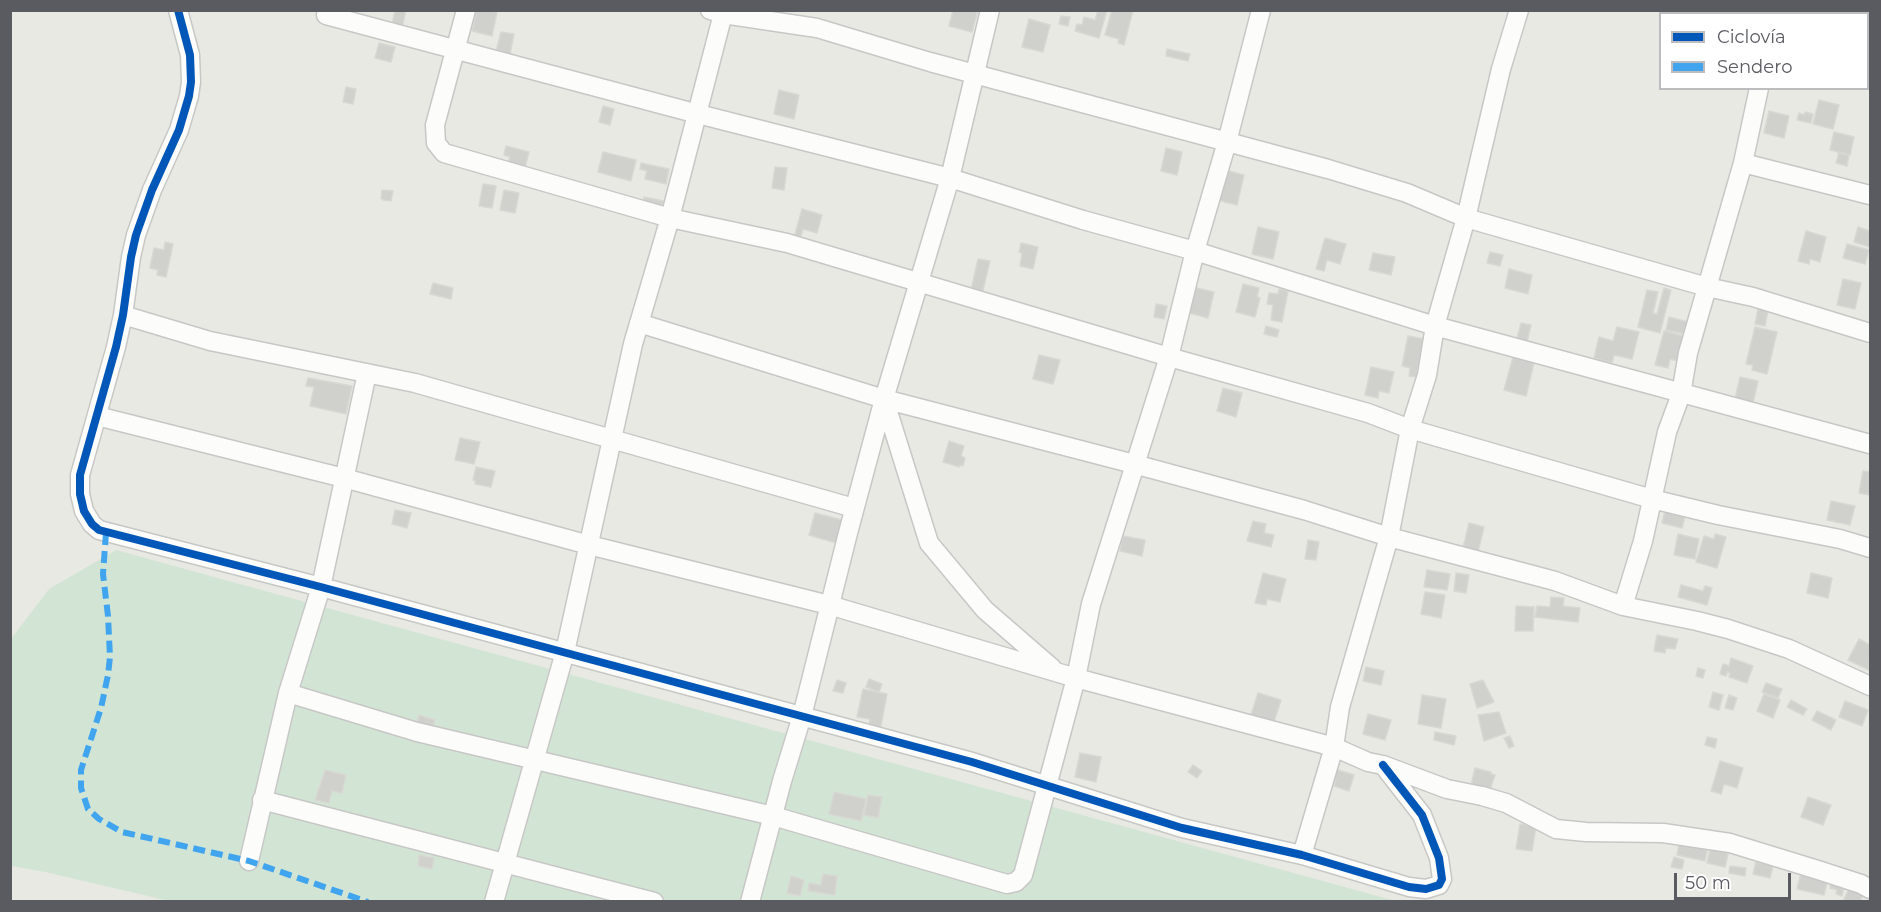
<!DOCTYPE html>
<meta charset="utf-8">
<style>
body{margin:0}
#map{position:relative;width:1881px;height:912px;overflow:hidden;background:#e9e9e4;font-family:Montserrat,sans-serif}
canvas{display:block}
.frame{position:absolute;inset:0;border:12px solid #5a5b61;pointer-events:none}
.legend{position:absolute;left:1659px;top:12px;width:210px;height:78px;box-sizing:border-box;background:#fff;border:2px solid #bdbdc0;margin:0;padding:8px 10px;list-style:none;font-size:18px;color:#5a5b61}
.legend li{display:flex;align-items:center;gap:12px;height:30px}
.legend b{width:30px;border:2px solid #bdbdc0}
.scale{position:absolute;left:1674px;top:873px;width:117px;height:27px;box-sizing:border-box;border:3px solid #5a5b61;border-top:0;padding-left:8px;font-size:18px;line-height:21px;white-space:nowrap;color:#5a5b61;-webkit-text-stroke:4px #fff;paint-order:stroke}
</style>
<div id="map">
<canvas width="1881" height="912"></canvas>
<div class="frame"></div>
<ul class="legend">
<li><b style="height:8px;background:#0057b8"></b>Ciclovía</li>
<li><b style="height:8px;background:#40a5ee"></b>Sendero</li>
</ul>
<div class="scale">50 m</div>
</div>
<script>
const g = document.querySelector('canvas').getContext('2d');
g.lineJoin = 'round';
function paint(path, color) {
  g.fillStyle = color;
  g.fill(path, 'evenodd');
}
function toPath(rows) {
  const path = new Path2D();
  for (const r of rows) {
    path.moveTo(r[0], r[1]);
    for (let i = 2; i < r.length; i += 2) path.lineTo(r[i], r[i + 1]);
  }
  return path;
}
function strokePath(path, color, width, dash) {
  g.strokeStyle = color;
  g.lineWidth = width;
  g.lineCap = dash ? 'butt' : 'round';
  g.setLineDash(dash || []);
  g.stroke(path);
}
paint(toPath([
 [116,550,1396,901,169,901,45,872,11,866,10,640,49,589]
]), '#d2e5d5');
const building = toPath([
 [395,10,406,10,402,28,392,25,395,10],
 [477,10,497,12,492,36,472,31,477,10],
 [953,10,978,10,972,32,949,26,953,10],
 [1098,10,1107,10,1099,38,1075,31,1077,24,1082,25,1084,17,1095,20,1098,10],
 [1112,10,1120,12,1121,10,1133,10,1124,45,1118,43,1119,39,1105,35,1112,10],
 [1749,10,1772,10,1771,14,1748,14,1749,10],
 [1791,10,1818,10,1817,14,1790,14,1791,10],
 [1841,10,1862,10,1861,14,1840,14,1841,10],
 [1061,16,1070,17,1068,26,1059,24,1061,16],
 [1029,19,1050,25,1043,52,1022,47,1029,19],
 [501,32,514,34,509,59,495,56,501,32],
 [379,43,395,47,391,62,375,58,379,43],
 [1167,49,1190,54,1188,61,1166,56,1167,49],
 [346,87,356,89,353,104,343,102,346,87],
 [779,90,799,95,794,119,774,114,779,90],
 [1819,100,1839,105,1833,129,1813,124,1819,100],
 [603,106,614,109,610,125,599,122,603,106],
 [1769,111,1789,116,1784,138,1764,133,1769,111],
 [1805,112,1813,114,1811,123,1797,120,1799,113,1804,115,1805,112],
 [1834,132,1854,137,1850,155,1830,150,1834,132],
 [506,146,529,152,524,171,507,166,510,157,504,155,506,146],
 [1166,148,1182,152,1177,175,1161,171,1166,148],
 [603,152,636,160,631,181,598,172,603,152],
 [1839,153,1849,155,1847,166,1836,163,1839,153],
 [641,163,669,169,666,184,645,179,647,171,640,169,641,163],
 [775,167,787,168,784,190,772,188,775,167],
 [1225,170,1244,175,1237,205,1217,200,1225,170],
 [483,184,496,186,492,208,479,206,483,184],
 [382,190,393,191,391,201,383,200,381,198,382,190],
 [504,190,519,193,515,213,500,210,504,190],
 [644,197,663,201,660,211,642,207,644,197],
 [802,209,822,215,817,233,803,229,800,240,794,238,802,209],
 [1258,227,1279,232,1273,259,1252,254,1258,227],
 [1858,227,1870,231,1870,247,1854,242,1858,227],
 [1806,231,1826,237,1820,262,1810,259,1809,264,1798,261,1806,231],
 [1325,238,1346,244,1340,264,1327,260,1324,271,1316,269,1325,238],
 [165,242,173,244,166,277,157,275,158,270,150,268,154,248,164,250,165,242],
 [1021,243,1038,247,1033,269,1020,266,1022,253,1019,252,1021,243],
 [1847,244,1869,250,1865,264,1843,258,1847,244],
 [1490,252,1503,255,1500,266,1487,263,1490,252],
 [1373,253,1395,257,1391,275,1369,270,1373,253],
 [978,259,990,261,981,298,971,290,978,259],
 [1509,269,1532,275,1528,294,1505,288,1509,269],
 [1843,279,1861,283,1855,309,1837,305,1843,279],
 [433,283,453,288,451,299,430,294,433,283],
 [1243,284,1259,288,1257,297,1260,298,1255,317,1236,312,1243,284],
 [1192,287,1214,292,1208,318,1186,312,1192,287],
 [1664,288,1671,290,1660,333,1638,327,1647,290,1658,292,1653,313,1657,314,1664,288],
 [1279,289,1288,291,1282,322,1271,320,1273,305,1267,304,1269,293,1278,294,1279,289],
 [1156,304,1167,306,1164,319,1154,317,1156,304],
 [1758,309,1768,311,1765,326,1755,324,1758,309],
 [1669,317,1688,322,1685,334,1666,330,1669,317],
 [1521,323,1531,325,1527,342,1517,339,1521,323],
 [1266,326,1279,330,1277,337,1264,334,1266,326],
 [1617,327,1639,332,1632,359,1614,355,1612,363,1594,358,1599,337,1613,341,1617,327],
 [1755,327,1777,332,1767,374,1752,370,1753,365,1746,364,1755,327],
 [1664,331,1684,336,1678,361,1670,359,1668,368,1655,365,1664,331],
 [1408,336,1424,339,1416,377,1409,376,1410,368,1402,366,1408,336],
 [1039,355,1060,360,1053,384,1033,379,1039,355],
 [1513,357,1534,363,1526,396,1504,390,1513,357],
 [1371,367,1394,372,1389,393,1379,391,1378,398,1365,395,1371,367],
 [1740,377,1758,381,1753,403,1735,399,1740,377],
 [308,378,352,386,346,414,310,406,314,387,306,386,308,378],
 [1223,388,1242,393,1236,417,1217,411,1223,388],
 [460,438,480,442,474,464,455,460,460,438],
 [949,441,964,446,961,456,965,458,963,466,959,465,959,467,943,462,949,441],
 [476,467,495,471,491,487,475,484,476,481,473,480,476,467],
 [1863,471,1870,472,1870,495,1859,493,1863,471],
 [1831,501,1855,506,1850,525,1827,520,1831,501],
 [1666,507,1686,513,1682,528,1662,523,1666,507],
 [395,510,411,513,407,528,392,524,395,510],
 [815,513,842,520,836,543,809,535,815,513],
 [1253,521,1266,524,1264,533,1274,535,1271,547,1247,541,1253,521],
 [1469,523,1484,527,1478,552,1463,548,1469,523],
 [1678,534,1699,539,1695,559,1674,555,1678,534],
 [1715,534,1726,537,1717,568,1696,562,1704,536,1714,539,1715,534],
 [1123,536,1145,540,1142,556,1120,551,1123,536],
 [1308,540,1319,542,1316,560,1305,559,1308,540],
 [1427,570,1450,574,1447,590,1424,587,1427,570],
 [1263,573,1286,579,1280,602,1267,599,1266,605,1255,603,1263,573],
 [1456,573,1469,575,1466,593,1454,591,1456,573],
 [1811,573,1832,578,1828,598,1807,593,1811,573],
 [1681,585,1703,591,1705,586,1712,588,1707,605,1678,597,1681,585],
 [1425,592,1445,595,1441,618,1421,614,1425,592],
 [1551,597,1564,598,1563,606,1580,608,1578,622,1535,617,1537,606,1550,607,1551,597],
 [1516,606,1534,607,1533,631,1515,631,1516,606],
 [1657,635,1678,639,1675,649,1666,648,1665,653,1654,651,1657,635],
 [1859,639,1870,645,1869,670,1848,660,1859,639],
 [1731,658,1753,666,1747,683,1729,677,1730,673,1727,672,1726,676,1720,674,1723,664,1729,666,1731,658],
 [1366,667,1384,671,1381,685,1363,681,1366,667],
 [1698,668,1705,670,1703,678,1696,676,1698,668],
 [869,679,882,684,879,692,866,687,869,679],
 [837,680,846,683,843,693,833,691,837,680],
 [1483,680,1494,702,1477,708,1470,684,1483,680],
 [1766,683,1782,689,1778,698,1762,692,1766,683],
 [863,689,887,694,880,731,868,729,870,719,857,717,863,689],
 [1713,692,1723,695,1719,710,1709,707,1713,692],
 [1258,693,1281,700,1273,725,1250,718,1258,693],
 [1764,694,1780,700,1773,718,1757,711,1764,694],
 [1422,695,1446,699,1441,728,1418,724,1422,695],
 [1729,695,1737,698,1733,710,1725,708,1729,695],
 [1791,700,1807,709,1803,715,1787,707,1791,700],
 [1845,701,1868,710,1862,726,1839,717,1845,701],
 [1817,711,1836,720,1831,730,1812,720,1817,711],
 [1499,712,1506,733,1484,741,1478,715,1499,712],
 [1368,714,1391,720,1385,740,1363,734,1368,714],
 [419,715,435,720,433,726,425,724,423,731,415,728,419,715],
 [1435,732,1456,736,1454,745,1434,740,1435,732],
 [1510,736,1514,746,1509,748,1504,738,1510,736],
 [1707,737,1717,739,1715,748,1705,745,1707,737],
 [1080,753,1101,757,1096,782,1075,777,1080,753],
 [1720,761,1743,768,1737,788,1724,784,1721,794,1711,791,1720,761],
 [1193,765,1202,771,1197,778,1188,772,1193,765],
 [1475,768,1491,772,1491,774,1495,775,1490,790,1471,786,1475,768],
 [1335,769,1354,775,1349,791,1334,786,1336,779,1332,777,1335,769],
 [325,770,346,775,342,793,332,791,329,803,315,800,325,770],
 [834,792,866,799,861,821,829,814,834,792],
 [868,795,882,797,878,818,864,815,868,795],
 [1808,797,1831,805,1823,825,1801,817,1808,797],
 [1520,824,1536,827,1532,851,1516,849,1520,824],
 [1680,839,1708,845,1705,861,1677,855,1680,839],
 [1711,845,1729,850,1725,867,1707,863,1711,845],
 [419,855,434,858,432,869,418,866,419,855],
 [1674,857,1684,860,1682,869,1671,867,1674,857],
 [1756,862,1773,866,1770,878,1753,874,1756,862],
 [1730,866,1746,868,1745,876,1729,873,1730,866],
 [1802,869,1829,876,1824,895,1797,889,1802,869],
 [823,874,837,876,835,895,808,891,809,883,821,885,823,874],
 [791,876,804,880,800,896,787,893,791,876],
 [1832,880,1844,886,1842,896,1836,894,1837,890,1830,888,1832,880],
 [1850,887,1864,893,1860,902,1843,901,1850,887]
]);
paint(building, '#d0d0cd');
strokePath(building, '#d8d8d3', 1.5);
const minor = toPath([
 [178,10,190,55,191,82,189,96,179,130,152,190,136,235,131,257,123,315,116,347,80,475,80,494,84,511,92,524,99,530,321,587,972,762,1182,828,1302,855,1409,887,1426,889,1439,885,1442,879,1439,858,1422,815,1383,765],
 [466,10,435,125,436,143,444,153,670,218,787,243,1169,357,1368,413,1410,429,1652,499,1718,515,1840,539,1870,548],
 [710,10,723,14,817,28,930,62,1328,169,1407,193,1466,218,1707,287,1753,297,1870,333],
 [990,10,950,178,884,399,929,543,985,610,1052,668],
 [1681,10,1691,14],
 [1776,14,1777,10],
 [326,15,698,114,950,178,1083,220,1195,251,1435,326,1870,444],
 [1868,62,1870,63],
 [1743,163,1870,195],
 [123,315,210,341,415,383,854,508],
 [639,323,884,399,1134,464,1304,510,1389,537,1555,581,1623,606,1697,621,1728,629,1789,649,1870,686],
 [97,416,344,478,589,545,829,605,1076,678,1334,747,1368,762,1383,765,1447,789,1482,796,1506,803,1556,829,1586,832,1663,833,1730,843,1818,870,1861,884,1870,889],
 [1623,606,1643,541,1667,432,1681,394,1688,353,1743,163,1759,88],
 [288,693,417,732,773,816,1007,884,1016,882,1023,875,1047,786,1076,678,1091,604,1169,357,1195,251,1227,142,1261,10],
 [262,800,654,902],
 [1302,855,1334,747,1340,707,1389,537,1410,429,1427,375,1435,326,1466,218,1501,69,1519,10],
 [249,861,288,693,321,587,367,373],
 [494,902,565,652,633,344,670,218,724,10],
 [750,902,782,781,802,716,848,533,884,399]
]);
strokePath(minor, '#c7c7c6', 21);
strokePath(minor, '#fcfcfb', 18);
strokePath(toPath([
 [106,533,103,574,108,616,110,657,108,675,101,708,81,770,81,788,88,809,99,819,122,832,249,861,368,902]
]), '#40a5ee', 6, [12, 6]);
strokePath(toPath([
 [178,10,190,55,191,82,189,96,179,130,152,190,136,235,131,257,123,315,116,347,80,475,80,494,84,511,92,524,99,530,321,587,972,762,1182,828,1302,855,1409,887,1426,889,1439,885,1442,879,1439,858,1422,815,1383,765]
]), '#0057b8', 8);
</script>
